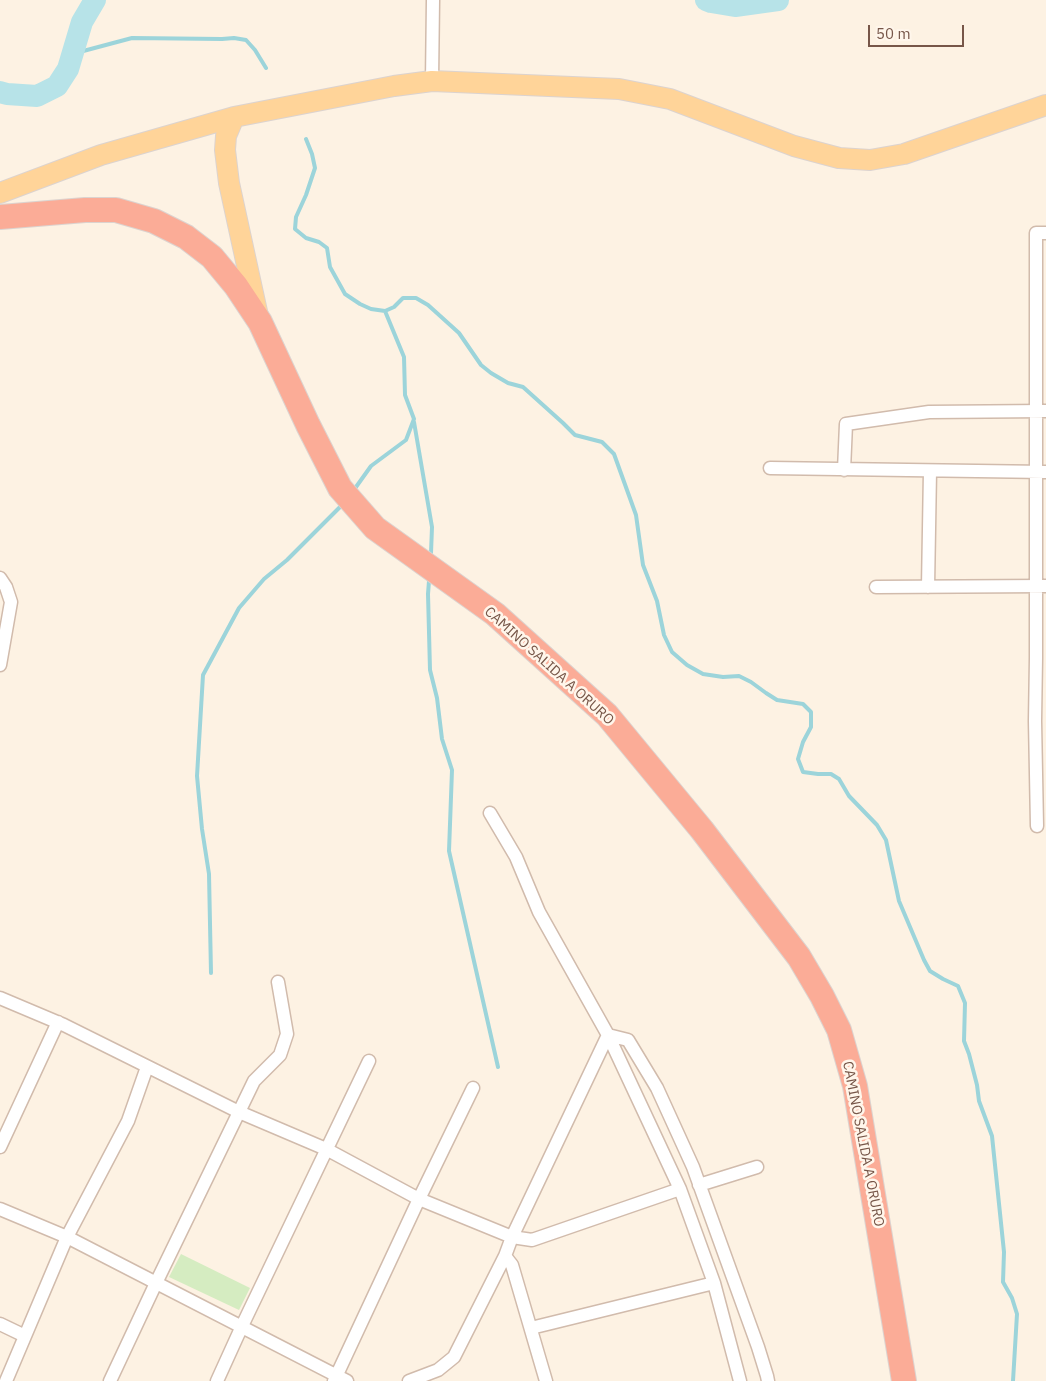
<!DOCTYPE html>
<style>
body{margin:0}
#map{position:relative;width:1046px;height:1381px;overflow:hidden;background:#fdf2e3;font-family:"IBM Plex Sans",sans-serif}
canvas{display:block}
.scale{position:absolute;left:868px;top:25px;width:96px;height:22px;box-sizing:border-box;border:2px solid #775648;border-top:0;padding-left:6px;font-size:15px;line-height:18px;white-space:nowrap;color:#775648;-webkit-text-stroke:4px #fff6eb;paint-order:stroke}
</style>
<div id="map">
<canvas width="1046" height="1381"></canvas>
<div class="scale">50 m</div>
</div>
<script>
const g = document.querySelector('canvas').getContext('2d');
g.lineJoin = 'round';
function paint(path, color) {
  g.fillStyle = color;
  g.fill(path, 'evenodd');
}
function toPath(rows) {
  const path = new Path2D();
  for (const r of rows) {
    path.moveTo(r[0], r[1]);
    for (let i = 2; i < r.length; i += 2) path.lineTo(r[i], r[i + 1]);
  }
  return path;
}
function strokePath(path, color, width, dash) {
  g.strokeStyle = color;
  g.lineWidth = width;
  g.lineCap = dash ? 'butt' : 'round';
  g.setLineDash(dash || []);
  g.stroke(path);
}
function write(font, color, halo, rows, align = 'center') {
  g.font = font + ' "IBM Plex Sans",sans-serif';
  g.lineWidth = 5;
  g.setLineDash([]);
  g.textBaseline = 'middle';
  g.strokeStyle = halo;
  g.fillStyle = color;
  for (const [text, x, y, turn = 0] of rows) {
    g.save();
    g.translate(x, y);
    g.rotate((+turn || 0) * Math.PI / 180);
    g.textAlign = isNaN(turn) ? turn : align;
    if (halo) g.strokeText(text, 0, 0);
    g.fillText(text, 0, 0);
    g.restore();
  }
}
paint(toPath([
 [181,1254,250,1288,239,1310,169,1277]
]), '#d5ecc1');
strokePath(toPath([
 [72,54,132,38,222,39,234,38,246,40,255,50,266,68],
 [306,139,312,154,315,168,306,195,296,217,295,229,306,238,319,242,327,248,330,267,345,294,360,304,371,309,385,311,394,307,403,298,416,298,428,305,459,333,481,365,491,373,508,383,523,387,563,423,575,435,602,442,614,454,636,515,643,565,657,601,664,635,672,652,687,665,703,674,723,677,739,676,751,682,766,693,777,700,803,704,811,712,811,727,803,742,798,759,803,772,818,774,831,774,839,779,849,796,877,825,886,840,899,901,924,960,930,971,943,979,958,986,965,1003,964,1041,969,1054,977,1085,979,1101,992,1136,1004,1252,1003,1282,1012,1298,1017,1314,1013,1381],
 [414,422,432,527,431,553],
 [356,487,371,466,406,440,414,419,405,395,404,357,385,311],
 [429,581,428,594,430,670,437,698,442,739,452,770,449,851,498,1067],
 [211,973,209,874,202,829,197,776,203,675,239,608,264,579,287,560,343,504]
]), '#9cd4da', 4);
strokePath(toPath([
 [706,0,711,2,735,6,778,0],
 [0,92,7,94,37,96,57,86,68,69,82,22,95,0]
]), '#b7e3e8', 22);
const street = toPath([
 [432,81,433,0],
 [770,468,1046,472],
 [844,470,846,424,929,412,1046,411],
 [0,578,6,587,11,602,0,665],
 [876,587,1046,586],
 [928,587,930,471],
 [490,813,516,857,539,912,608,1035,680,1189,714,1283,740,1381],
 [1037,826,1035,721,1036,658,1036,233,1046,233],
 [0,998,64,1025,239,1112,254,1081,280,1055,287,1034,278,982],
 [0,1147,58,1022],
 [699,1185,757,1167],
 [680,1189,532,1240,512,1237,608,1035,628,1040,657,1088,693,1167,758,1347,767,1376,768,1381],
 [0,1209,67,1237,128,1121,147,1067],
 [0,1324,25,1336],
 [531,1328,714,1283],
 [6,1381,67,1237,347,1381],
 [110,1381,156,1283,239,1112,326,1149,419,1199,512,1237,505,1256,512,1265,546,1381],
 [217,1381,242,1326,369,1061],
 [334,1381,419,1199,473,1088],
 [409,1381,438,1370,454,1357,505,1256]
]);
const primary = toPath([
 [234,117,226,136,225,150,229,183,258,316],
 [0,193,101,155,234,117,394,86,432,81,619,89,670,99,794,146,839,158,870,160,904,154,1046,105]
]);
const highway = toPath([
 [0,217,85,210,116,210,154,221,186,237,212,257,236,286,260,322,308,425,340,488,375,528,495,614,607,715,702,830,799,957,822,996,839,1030,855,1086,904,1381]
]);
strokePath(street, '#d1bbac', 15);
strokePath(primary, '#dcd3cf', 22);
strokePath(highway, '#dcd3cf', 26);
strokePath(street, '#fff', 12);
strokePath(primary, '#ffd499', 20);
strokePath(highway, '#fbac97', 24);
write('14px', '#775648', '#fff6eb', [
 ["CAMINO SALIDA A ORURO",549,666,42],
 ["CAMINO SALIDA A ORURO",863,1144,79]
]);
</script>
